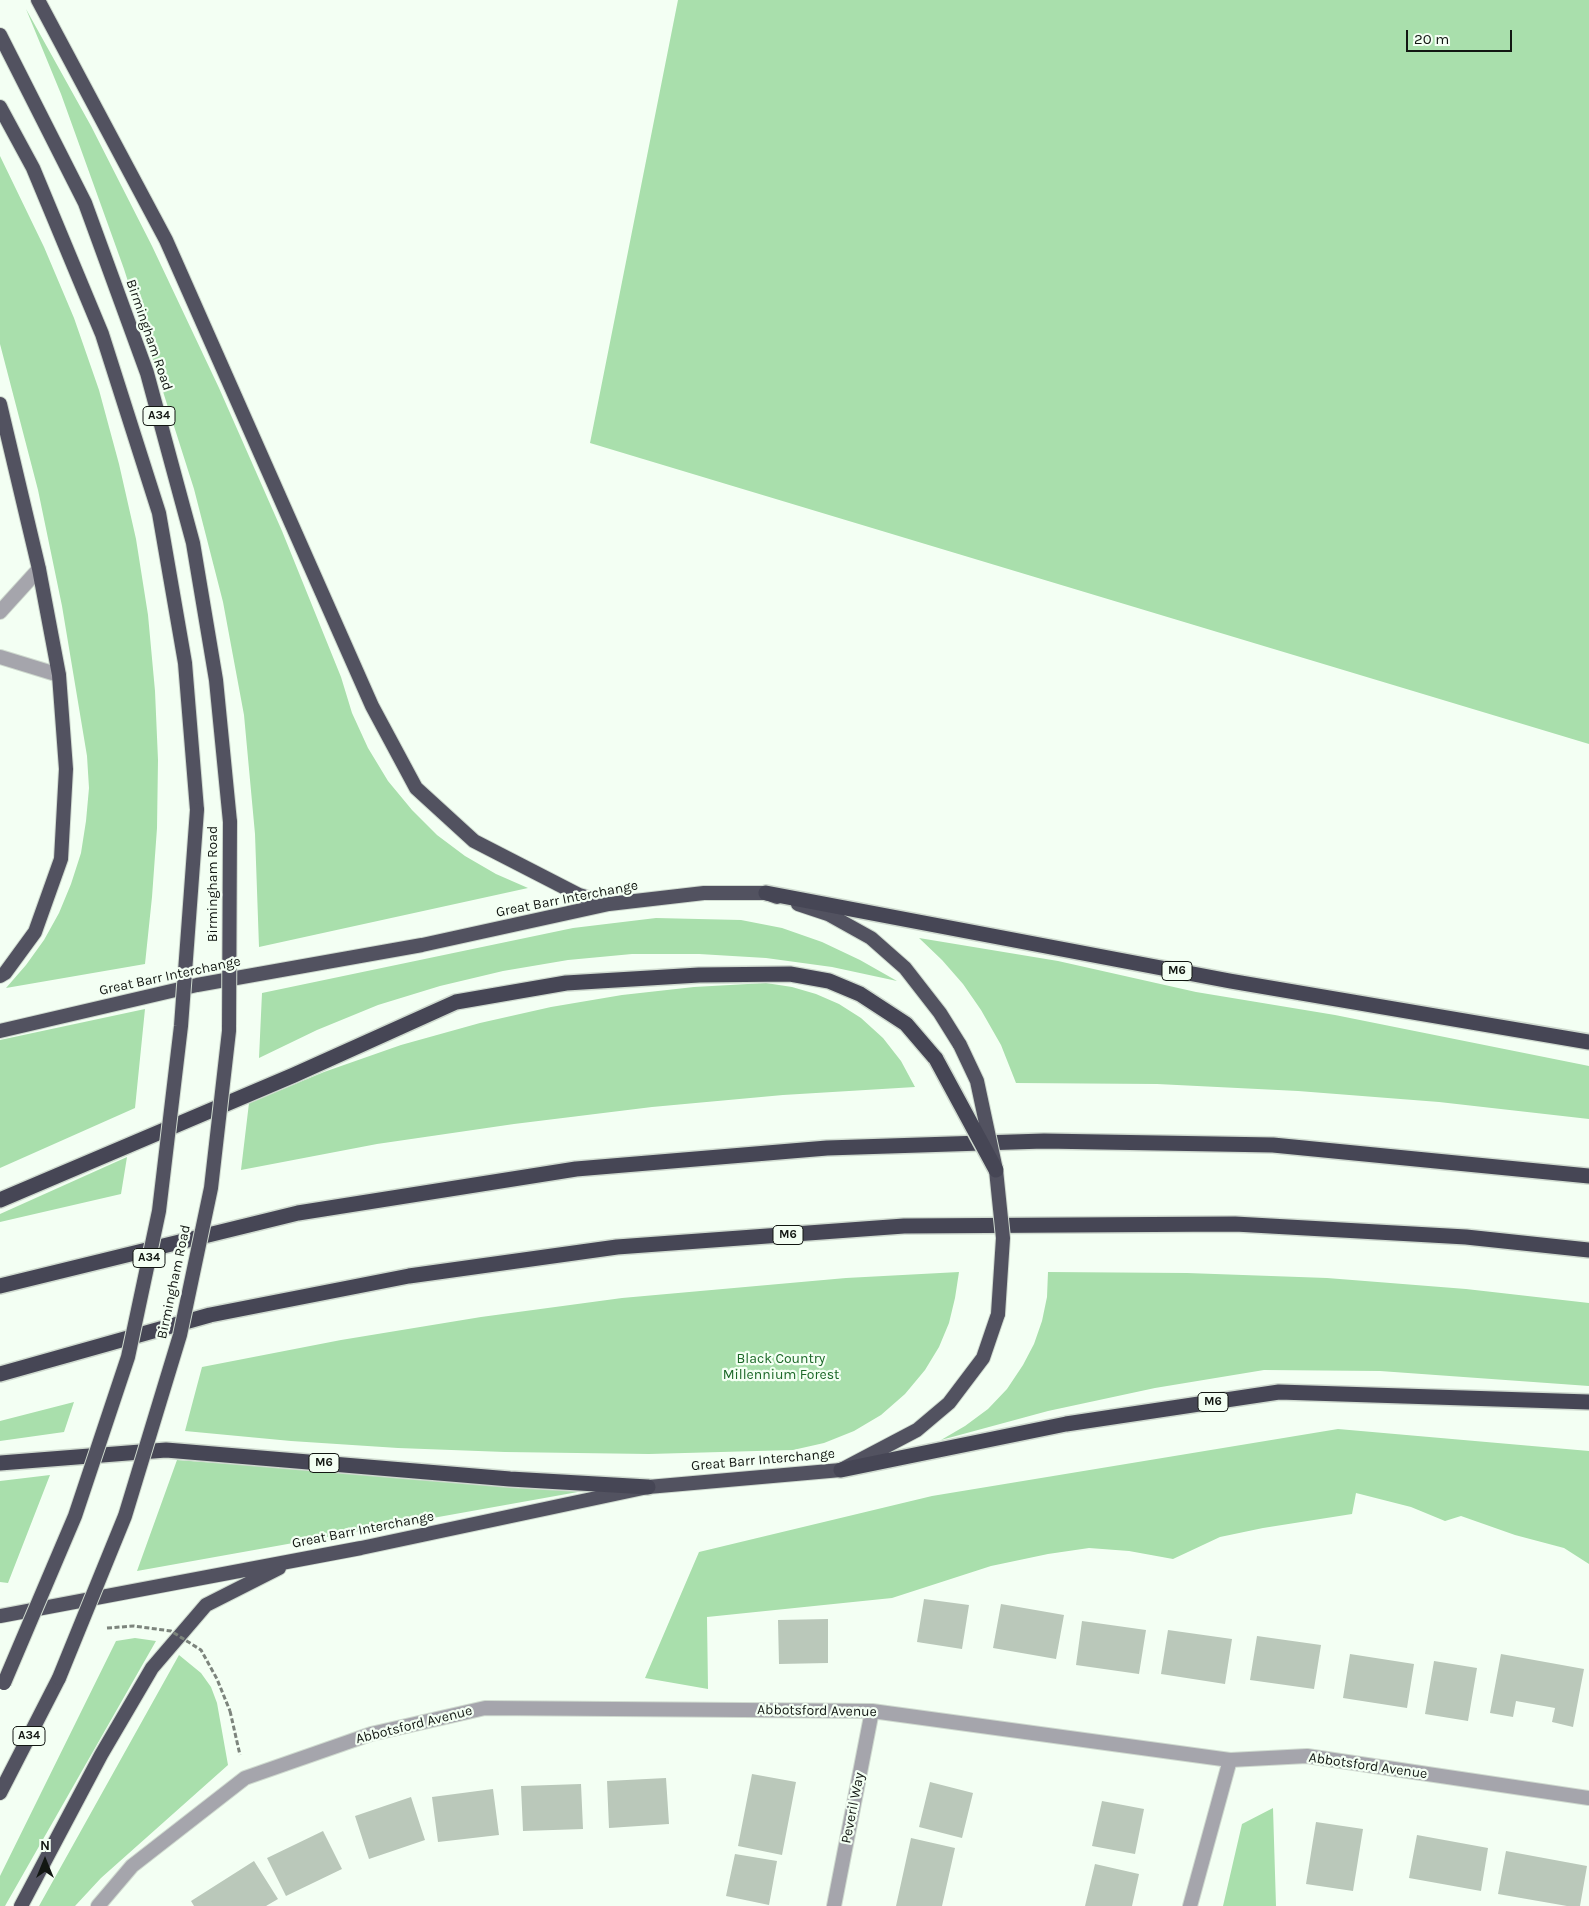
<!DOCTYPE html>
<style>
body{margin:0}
#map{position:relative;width:1589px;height:1906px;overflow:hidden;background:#f3fff3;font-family:Karla,sans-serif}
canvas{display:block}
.north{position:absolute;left:20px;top:1836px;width:50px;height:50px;-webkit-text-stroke:4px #f3fff3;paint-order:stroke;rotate:0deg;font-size:14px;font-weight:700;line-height:20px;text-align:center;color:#121712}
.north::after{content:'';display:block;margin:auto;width:18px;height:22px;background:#121712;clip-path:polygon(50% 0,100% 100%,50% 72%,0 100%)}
.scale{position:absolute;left:1406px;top:30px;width:106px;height:22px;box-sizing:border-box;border:2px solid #121712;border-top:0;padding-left:6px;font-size:15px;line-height:18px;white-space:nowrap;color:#121712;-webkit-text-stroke:4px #f3fff3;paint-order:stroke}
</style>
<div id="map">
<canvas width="1589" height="1906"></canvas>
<div class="north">N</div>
<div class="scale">20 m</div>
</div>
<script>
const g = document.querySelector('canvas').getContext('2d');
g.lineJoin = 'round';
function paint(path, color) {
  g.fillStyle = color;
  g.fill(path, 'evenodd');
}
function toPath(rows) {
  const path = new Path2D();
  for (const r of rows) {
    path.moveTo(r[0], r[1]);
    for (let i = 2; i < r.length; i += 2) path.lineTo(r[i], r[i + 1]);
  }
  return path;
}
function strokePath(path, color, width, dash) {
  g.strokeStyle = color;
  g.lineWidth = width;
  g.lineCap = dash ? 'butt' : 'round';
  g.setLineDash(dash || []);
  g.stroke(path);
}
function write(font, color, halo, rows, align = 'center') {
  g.font = font + ' Karla,sans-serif';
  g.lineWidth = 4.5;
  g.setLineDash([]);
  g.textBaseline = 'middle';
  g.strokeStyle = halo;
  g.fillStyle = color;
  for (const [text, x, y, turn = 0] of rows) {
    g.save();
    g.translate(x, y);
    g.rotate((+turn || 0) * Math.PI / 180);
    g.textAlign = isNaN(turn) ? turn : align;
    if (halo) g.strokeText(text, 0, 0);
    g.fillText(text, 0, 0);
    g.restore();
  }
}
paint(toPath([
 [678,0,1589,0,1589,744,590,443],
 [26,9,91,126,152,246,219,388,282,531,341,677,352,713,368,748,388,781,412,810,437,835,465,856,496,874,528,888,259,947,255,834,244,715,223,602,194,489,124,269,61,94],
 [0,156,44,247,74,318,99,390,119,464,136,539,148,615,155,691,158,760,157,828,152,897,145,964,6,988,26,965,44,940,59,913,71,884,81,853,86,821,89,788,87,756,62,606,38,490,0,344],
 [656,918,741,920,782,928,822,942,860,960,897,981,832,967,766,958,699,954,632,954,568,960,503,971,440,986,378,1005,317,1030,259,1058,262,993,573,928],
 [919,938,1058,961,1196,992,1335,1015,1589,1066,1589,1119,1439,1102,1298,1091,1157,1084,1016,1083,1001,1045,981,1010,963,984,942,960],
 [766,983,792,987,816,994,839,1004,861,1018,883,1038,901,1061,915,1087,783,1095,652,1107,514,1124,377,1144,241,1170,249,1103,324,1072,401,1045,480,1023,551,1007,622,995,694,987],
 [145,1009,135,1108,0,1168,0,1040],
 [127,1157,121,1194,0,1222,0,1214],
 [959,1272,955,1298,949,1323,939,1347,925,1370,905,1394,881,1415,854,1431,824,1443,793,1450,649,1454,505,1452,398,1448,291,1441,185,1431,202,1367,341,1340,481,1317,622,1298,846,1278],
 [1048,1272,1187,1273,1327,1278,1466,1289,1589,1303,1589,1386,1380,1371,1264,1370,1155,1388,1048,1411,941,1440,965,1426,988,1409,1007,1389,1023,1365,1034,1344,1042,1321,1047,1297],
 [74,1402,64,1432,0,1441,0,1421],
 [1338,1429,1589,1451,1589,1564,1564,1548,1515,1535,1461,1516,1445,1521,1411,1507,1356,1493,1352,1514,1263,1528,1220,1537,1173,1559,1129,1551,1089,1548,1048,1554,991,1566,892,1598,707,1617,708,1689,645,1678,699,1552,932,1496],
 [177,1460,589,1490,137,1571],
 [50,1475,8,1583,0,1582,0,1481],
 [135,1638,156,1641,5,1906,0,1906,0,1876,116,1641],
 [179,1655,201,1673,211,1687,217,1703,228,1765,101,1878,75,1906,39,1906],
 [1273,1808,1276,1906,1223,1906,1242,1824]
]), '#a9dfac');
paint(toPath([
 [924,1599,969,1605,962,1649,917,1642],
 [1001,1604,1064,1615,1056,1659,993,1648],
 [828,1619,828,1663,779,1664,778,1620],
 [1082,1621,1146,1630,1139,1674,1076,1665],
 [1168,1630,1232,1639,1225,1684,1161,1674],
 [1257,1636,1321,1645,1314,1689,1250,1680],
 [1350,1654,1414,1664,1407,1708,1343,1698],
 [1501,1654,1584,1669,1573,1727,1552,1722,1555,1708,1516,1701,1513,1717,1490,1713],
 [1434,1661,1477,1668,1468,1721,1425,1714],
 [752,1774,796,1782,782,1855,738,1846],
 [666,1778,669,1824,609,1828,607,1781],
 [930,1782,973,1793,962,1838,919,1827],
 [581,1784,583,1829,523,1831,521,1786],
 [493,1789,499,1835,438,1842,432,1797],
 [411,1797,425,1840,369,1859,355,1816],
 [1102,1801,1144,1809,1135,1854,1092,1846],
 [1316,1822,1363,1829,1353,1891,1306,1884],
 [323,1831,342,1869,286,1896,267,1858],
 [1417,1835,1488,1848,1481,1891,1409,1878],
 [911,1838,955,1848,942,1906,896,1906],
 [1506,1851,1587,1866,1580,1906,1567,1906,1498,1894],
 [735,1854,777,1861,769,1905,726,1896],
 [254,1861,278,1899,266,1906,194,1906,191,1901],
 [1095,1864,1139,1874,1132,1906,1085,1906]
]), '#bac8ba');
const minor = toPath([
 [0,612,39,569],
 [0,657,59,675],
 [98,1906,132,1866,245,1778,371,1734,485,1708,872,1711,1230,1760,1307,1756,1589,1798],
 [834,1906,872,1711],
 [1190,1906,1230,1760]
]);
const trunk = toPath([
 [38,0,166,240,372,706,416,788,474,841,579,895,609,904],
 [0,35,85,203,147,373,193,543,216,680,230,822],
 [0,107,33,168,102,334,159,513,185,663,197,810],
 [0,404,39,569,59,675,66,769,61,859,35,932,5,973,0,976],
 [798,904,828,914,871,938,905,968,940,1013,960,1045],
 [0,1031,197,985,422,945,609,904,704,893,766,893,777,897],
 [0,1616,361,1548,648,1487,841,1470,917,1430,949,1403,983,1358,998,1314],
 [0,1793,59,1678],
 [21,1906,101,1755,152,1668,206,1605,279,1568]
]);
const motorway = toPath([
 [766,893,1230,981,1589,1042],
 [0,1200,294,1075,456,1002,566,983,699,975,790,974,829,981,860,994,906,1024,936,1059],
 [0,1286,298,1213,576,1169,827,1148,1044,1141,1273,1145,1589,1176],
 [0,1374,210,1315,409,1276,617,1247,904,1226,1235,1224,1466,1237,1589,1250],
 [0,1463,166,1450,510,1479,648,1487],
 [841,1470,1066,1424,1279,1392,1589,1402]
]);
strokePath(minor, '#cfdacf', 16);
strokePath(trunk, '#cfdacf', 16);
strokePath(motorway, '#cfdacf', 18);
strokePath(toPath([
 [230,1711,240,1755]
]), '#7c847c', 3, [5, 2.5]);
strokePath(minor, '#a5a5ac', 14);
strokePath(trunk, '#525260', 14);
strokePath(motorway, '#464655', 15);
const trunkBridge = toPath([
 [960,1045,977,1081,996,1170,1003,1238,998,1314],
 [59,1678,125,1516,180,1335,211,1188,229,1031,230,822],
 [4,1683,75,1516,128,1357,159,1211,181,1026,197,810]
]);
const motorwayBridge = toPath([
 [936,1059,996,1170]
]);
strokePath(trunkBridge, '#cfdacf', 16, []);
strokePath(motorwayBridge, '#cfdacf', 18, []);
strokePath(toPath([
 [107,1628,134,1626,171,1631,201,1650,217,1679,230,1711]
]), '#7c847c', 3, [5, 2.5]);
strokePath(trunkBridge, '#525260', 14);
strokePath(motorwayBridge, '#464655', 15);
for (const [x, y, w] of [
 [159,416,32],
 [1177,971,30],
 [788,1235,30],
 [149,1258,32],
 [1213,1402,30],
 [324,1463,30],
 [29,1736,32]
]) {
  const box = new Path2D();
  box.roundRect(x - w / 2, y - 9.5, w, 19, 4);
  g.fillStyle = '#f3fff3';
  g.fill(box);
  strokePath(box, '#121712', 1);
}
write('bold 12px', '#121712', null, [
 ["A34",159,416],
 ["M6",1177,971],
 ["M6",788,1235],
 ["A34",149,1258],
 ["M6",1213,1402],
 ["M6",324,1463],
 ["A34",29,1736]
]);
write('14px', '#121712', '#f3fff3', [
 ["Birmingham Road",149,335,71],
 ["Birmingham Road",213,884,-90],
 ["Great Barr Interchange",567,899,-11],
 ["Great Barr Interchange",170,976,-12],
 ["Birmingham Road",174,1282,-78],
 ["Great Barr Interchange",763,1460,-5],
 ["Great Barr Interchange",363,1530,-11],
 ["Abbotsford Avenue",817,1711,1],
 ["Abbotsford Avenue",414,1725,-14],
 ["Abbotsford Avenue",1368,1766,8],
 ["Peveril Way",853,1808,-79]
]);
write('14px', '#1b6727', '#f3fff3', [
 ["Black Country",781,1359],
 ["Millennium Forest",781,1375]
]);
</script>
